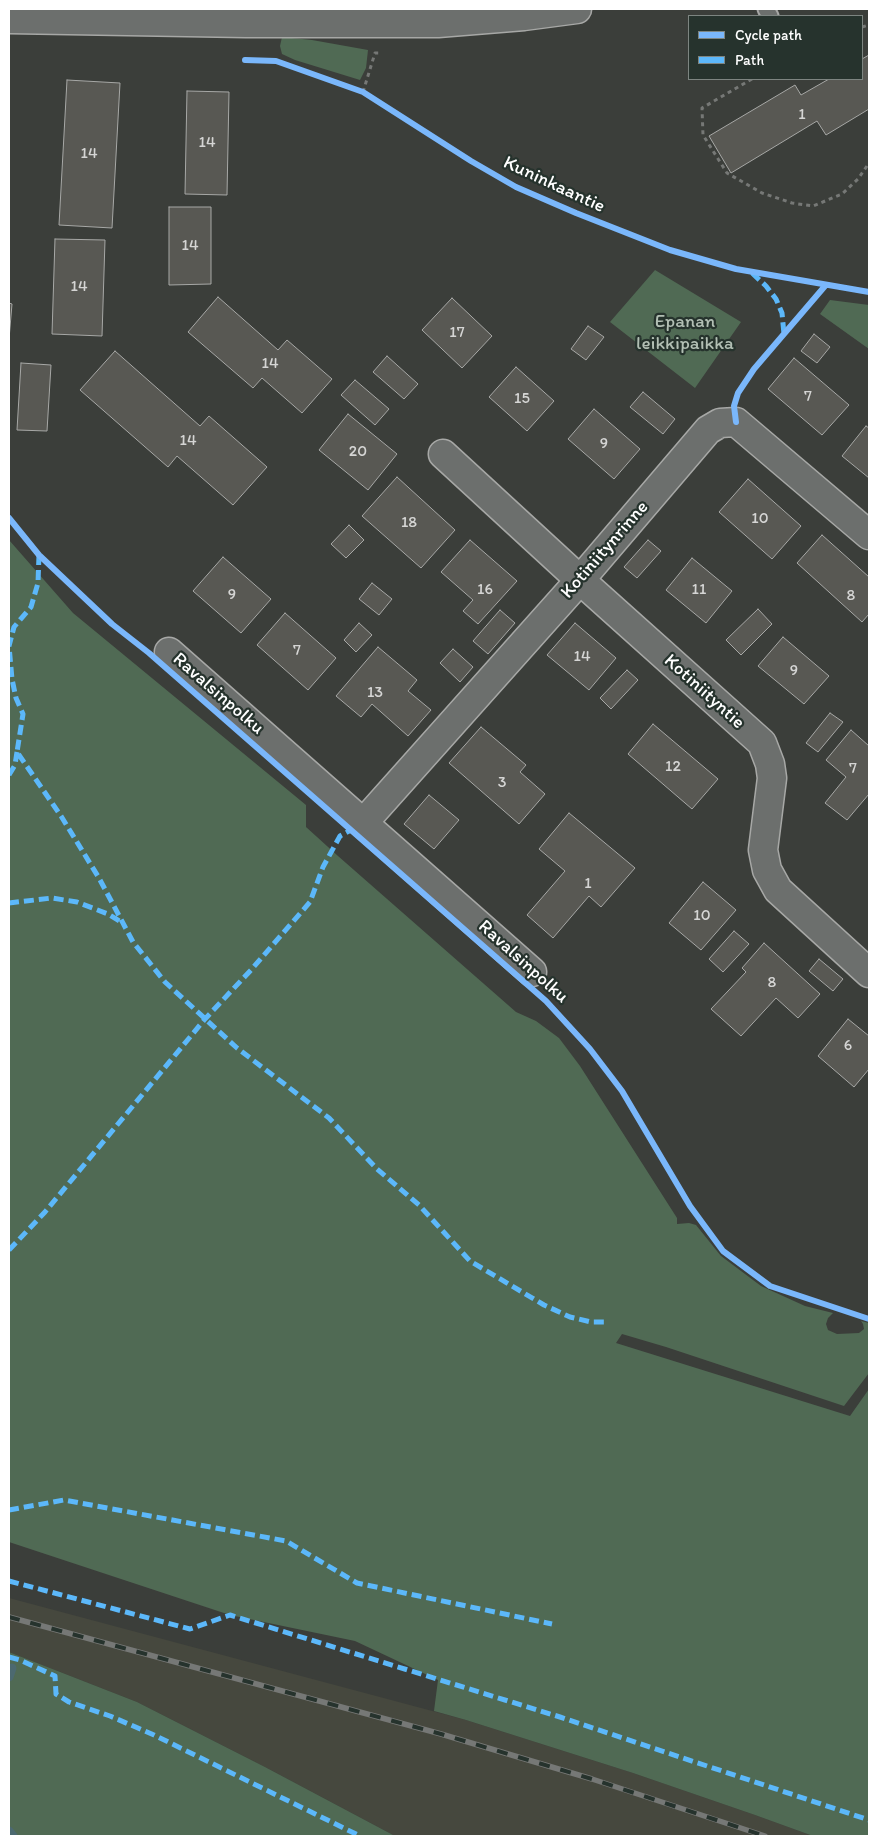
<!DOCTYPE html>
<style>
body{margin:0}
#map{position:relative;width:878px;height:1845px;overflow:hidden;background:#3b3e3a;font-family:Itim,sans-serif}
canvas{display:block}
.frame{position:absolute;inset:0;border:10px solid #fff;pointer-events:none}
.legend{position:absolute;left:688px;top:15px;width:175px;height:65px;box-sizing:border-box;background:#26332d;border:1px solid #7d8581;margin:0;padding:6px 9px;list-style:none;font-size:15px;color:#fff}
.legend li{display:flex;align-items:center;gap:10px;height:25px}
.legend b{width:25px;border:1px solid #7d8581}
</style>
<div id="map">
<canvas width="878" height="1845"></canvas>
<div class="frame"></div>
<ul class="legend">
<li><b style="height:6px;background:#7ab7fb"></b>Cycle path</li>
<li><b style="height:6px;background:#5cb8fa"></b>Path</li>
</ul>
</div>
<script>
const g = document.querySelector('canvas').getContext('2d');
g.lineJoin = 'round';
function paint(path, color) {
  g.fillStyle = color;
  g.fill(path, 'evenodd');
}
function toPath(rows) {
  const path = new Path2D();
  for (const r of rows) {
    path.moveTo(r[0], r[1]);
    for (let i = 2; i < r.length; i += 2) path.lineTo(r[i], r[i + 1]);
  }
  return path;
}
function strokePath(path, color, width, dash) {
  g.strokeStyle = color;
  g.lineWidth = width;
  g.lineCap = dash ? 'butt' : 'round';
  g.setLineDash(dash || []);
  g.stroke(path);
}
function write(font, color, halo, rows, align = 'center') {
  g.font = font + ' Itim,sans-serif';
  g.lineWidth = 4.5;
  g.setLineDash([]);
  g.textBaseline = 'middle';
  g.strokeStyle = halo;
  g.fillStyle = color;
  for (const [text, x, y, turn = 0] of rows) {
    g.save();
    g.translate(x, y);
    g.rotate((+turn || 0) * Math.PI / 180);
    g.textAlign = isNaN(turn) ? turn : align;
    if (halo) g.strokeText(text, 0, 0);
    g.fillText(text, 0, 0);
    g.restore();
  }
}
paint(toPath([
 [9,1598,466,1720,633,1773,755,1815,813,1836,395,1836,265,1767,137,1702,9,1652]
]), '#46483e');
paint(toPath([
 [282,37,312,40,368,50,366,68,360,80,295,60,282,54,280,46],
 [655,270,741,322,695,388,610,322],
 [830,300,869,305,869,349,820,314],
 [9,540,73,613,306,805,306,827,338,856,516,1012,536,1021,559,1038,580,1066,677,1218,677,1224,689,1223,696,1225,721,1256,761,1286,805,1306,833,1313,828,1318,826,1324,828,1330,837,1334,859,1333,864,1329,863,1324,861,1321,869,1323,869,1373,844,1406,666,1347,622,1334,616,1343,850,1416,869,1389,869,1836,813,1836,755,1815,633,1773,466,1720,434,1711,438,1680,355,1641,230,1615,9,1542],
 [9,1652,137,1702,265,1767,395,1836,9,1836]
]), '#506a54');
strokePath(toPath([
 [9,1677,12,1668],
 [9,1831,13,1836]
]), '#4c6970', 9);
const building = toPath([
 [869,55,869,109,826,135,817,121,731,173,709,136,795,85,801,95,829,79,862,79,862,59,869,55],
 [67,80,120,83,112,228,59,225,67,80],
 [187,91,229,92,227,195,185,194,187,91],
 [169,207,211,207,211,284,169,285,169,207],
 [55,239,105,240,102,336,52,334,55,239],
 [218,297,278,350,287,340,332,379,302,413,262,378,253,388,188,332,218,297],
 [452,298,492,336,462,368,422,330,452,298],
 [9,303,12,304,9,339,9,303],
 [588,326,604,337,586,360,571,349,588,326],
 [814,334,830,347,817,363,801,351,814,334],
 [115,351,200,426,209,416,267,467,233,505,177,456,168,467,80,390,115,351],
 [387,356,418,384,404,399,373,372,387,356],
 [794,358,849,405,822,435,768,389,794,358],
 [21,363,51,365,47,431,17,430,21,363],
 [516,367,554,401,527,431,489,397,516,367],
 [355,380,389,409,375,425,341,395,355,380],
 [643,392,675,419,663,434,630,407,643,392],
 [594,409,640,449,614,479,568,439,594,409],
 [348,414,397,454,368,490,319,450,348,414],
 [866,426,869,428,869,478,842,456,866,426],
 [397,477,455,530,421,568,362,516,397,477],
 [748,479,801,526,772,559,719,512,748,479],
 [349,525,364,540,346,558,331,544,349,525],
 [822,535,869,577,869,614,862,622,797,563,822,535],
 [470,540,517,581,478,624,463,611,473,600,441,572,470,540],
 [648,540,661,551,637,578,624,567,648,540],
 [223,557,271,599,241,633,193,591,223,557],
 [692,558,732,591,706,623,666,590,692,558],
 [372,583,392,599,379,615,359,599,372,583],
 [758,609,772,624,741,655,726,640,758,609],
 [500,610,515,623,488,654,473,641,500,610],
 [285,613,336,658,308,690,257,645,285,613],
 [359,623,372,635,356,652,344,640,359,623],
 [575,623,616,658,589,690,547,655,575,623],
 [783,637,829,676,804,704,758,666,783,637],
 [378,647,417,680,408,691,431,710,408,736,372,704,361,717,336,696,378,647],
 [453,649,473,667,460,682,440,663,453,649],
 [627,670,638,680,611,709,600,698,627,670],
 [830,713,843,722,818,752,806,743,830,713],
 [653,724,718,779,692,809,628,754,653,724],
 [481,727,526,765,520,772,545,794,519,824,449,763,481,727],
 [851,730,869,746,869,794,847,820,825,803,846,777,826,760,851,730],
 [429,795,459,820,434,849,404,824,429,795],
 [569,813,635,868,601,907,589,896,553,938,527,915,565,871,539,849,569,813],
 [703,882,736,910,701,950,669,923,703,882],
 [734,931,749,944,723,972,709,959,734,931],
 [764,943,820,994,798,1018,776,998,741,1036,711,1009,746,972,742,968,764,943],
 [819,959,843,979,833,991,809,971,819,959],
 [848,1019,869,1036,869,1069,854,1087,818,1056,848,1019]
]);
paint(building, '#585853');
strokePath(building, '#a7a8a6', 1);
const service = toPath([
 [766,9,770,16]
]);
const minor = toPath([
 [443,454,580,580,762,743,770,764,772,778,763,850,767,870,778,890,869,973],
 [169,652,532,972],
 [364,822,580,580,708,430,720,423,736,422,869,535]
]);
const tertiary = toPath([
 [9,19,246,23,438,23,524,16,577,9]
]);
strokePath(service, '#a7a8a6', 19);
strokePath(minor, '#a7a8a6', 31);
strokePath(tertiary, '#a7a8a6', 31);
strokePath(toPath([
 [862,27,869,25],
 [752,79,702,108,703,135,727,173,762,193,792,203,813,206,842,194,858,179,869,163],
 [363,92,375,53,379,53]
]), '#767876', 3, [4, 4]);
strokePath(service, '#6c6f6d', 15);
strokePath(minor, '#6c6f6d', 28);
strokePath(tertiary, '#6c6f6d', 28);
const rail = toPath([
 [9,1617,441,1734,592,1779,765,1836]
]);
strokePath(rail, '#767876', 5.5);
strokePath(rail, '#26332d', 4, [11]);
strokePath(toPath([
 [752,273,766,286,776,299,782,313,784,334],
 [39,555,38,583,31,607,14,627,9,646,12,679,16,698,23,714,17,752,61,816,99,878,133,942,165,982,237,1048,329,1118,377,1169,419,1205,470,1261,544,1305,570,1317,591,1322,605,1322],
 [9,775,15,765,17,752],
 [9,903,52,898,77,902,108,914,121,922],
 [9,1250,45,1212,205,1019,251,970,310,902,323,867,340,836,351,830],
 [9,1510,64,1500,286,1541,357,1583,552,1624],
 [9,1581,190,1629,230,1615,560,1717,869,1820],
 [9,1657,20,1660,55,1676,56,1694,69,1702,110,1716,154,1735,360,1836]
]), '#5cb8fa', 5, [10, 5]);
strokePath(toPath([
 [245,60,276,61,363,92,471,161,516,187,576,213,670,250,736,269,869,292],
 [736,422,734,406,738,393,754,369,825,286],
 [9,518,39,555,112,624,149,653,546,1001,590,1049,622,1091,690,1206,723,1251,770,1286,869,1319]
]), '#7ab7fb', 6);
write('16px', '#d5d5d4', null, [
 ["1",802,115],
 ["14",207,143],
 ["14",89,154],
 ["14",190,246],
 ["14",79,287],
 ["17",457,333],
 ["14",270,364],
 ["7",808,397],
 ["15",522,399],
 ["14",188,441],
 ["9",604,444],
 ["20",358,452],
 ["10",760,519],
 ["18",409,523],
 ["16",485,590],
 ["11",699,590],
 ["9",232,595],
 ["8",851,596],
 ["7",297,651],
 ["14",582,657],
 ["9",794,671],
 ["13",375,693],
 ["12",673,767],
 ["7",853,769],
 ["3",502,783],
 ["1",588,884],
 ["10",702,916],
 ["8",772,983],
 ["6",848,1046]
]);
write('19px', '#fff', '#26332d', [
 ["Kuninkaantie",554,185,25],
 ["Kotiniitynrinne",605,550,-49],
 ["Kotiniityntie",704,692,42],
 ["Ravalsinpolku",218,694,41],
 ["Ravalsinpolku",523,962,42]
]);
write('19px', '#b2bfb4', '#26332d', [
 ["Epanan",685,322],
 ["leikkipaikka",685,344]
]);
</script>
